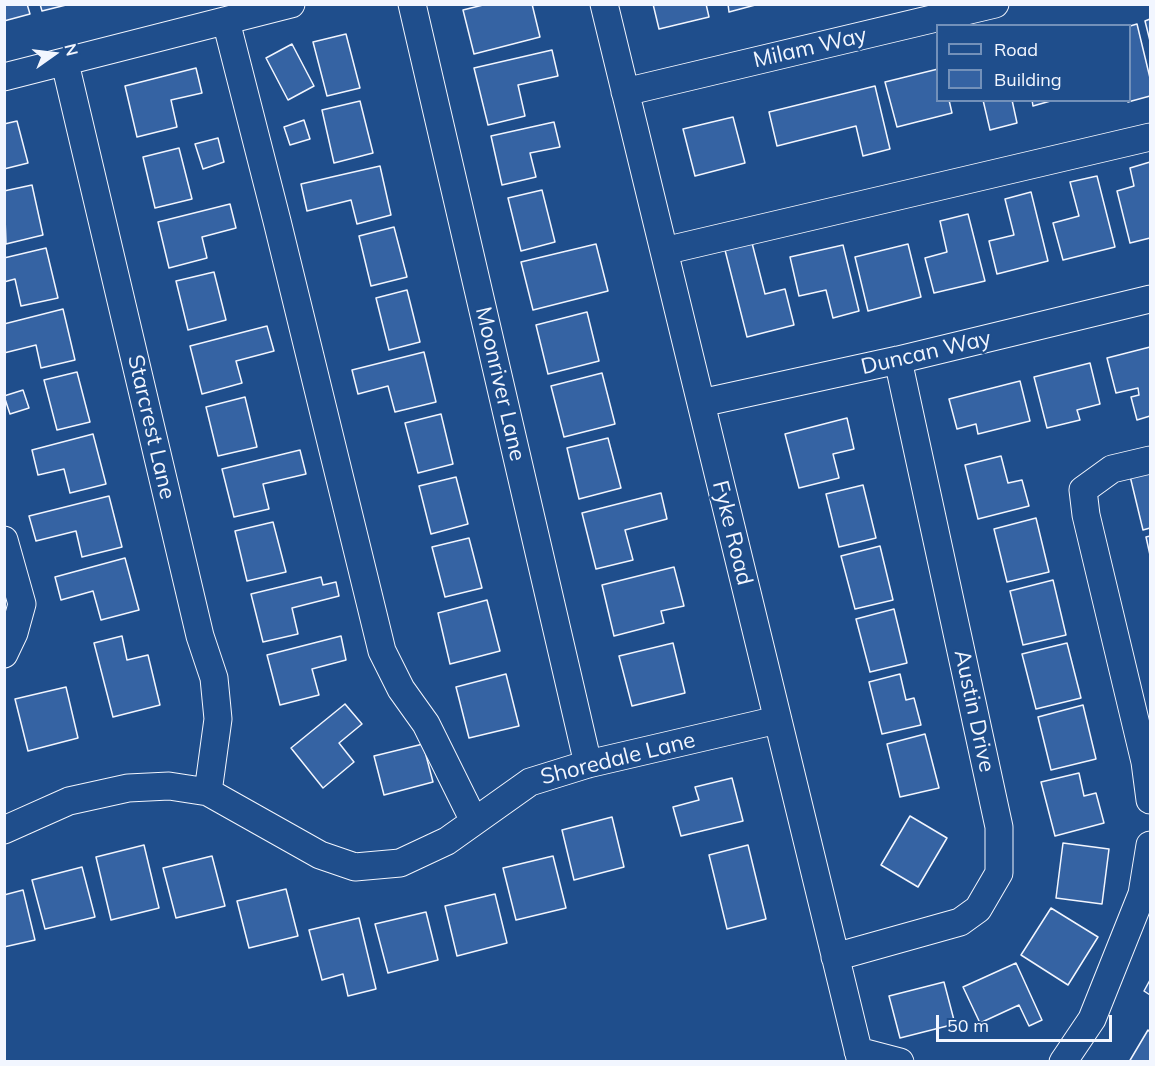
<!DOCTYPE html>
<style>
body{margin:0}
#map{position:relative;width:1155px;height:1066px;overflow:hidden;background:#1f4e8c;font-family:Mulish,sans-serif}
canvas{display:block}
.frame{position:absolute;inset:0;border:6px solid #f2f6ff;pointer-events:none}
.legend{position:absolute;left:936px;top:24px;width:195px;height:78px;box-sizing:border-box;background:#1f4e8c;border:2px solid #7391ba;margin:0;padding:8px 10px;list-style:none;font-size:18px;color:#f2f6ff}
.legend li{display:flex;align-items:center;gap:12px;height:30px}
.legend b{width:30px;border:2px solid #7391ba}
.north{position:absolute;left:24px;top:24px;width:60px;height:60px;-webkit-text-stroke:4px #1f4e8c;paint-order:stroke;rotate:76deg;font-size:16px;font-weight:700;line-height:24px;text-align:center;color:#f2f6ff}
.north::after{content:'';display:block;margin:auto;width:21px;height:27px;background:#f2f6ff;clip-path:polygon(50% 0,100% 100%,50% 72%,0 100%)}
.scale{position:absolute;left:936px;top:1015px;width:176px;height:27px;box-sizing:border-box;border:3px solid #f2f6ff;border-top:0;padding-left:8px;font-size:18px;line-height:21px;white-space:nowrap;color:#f2f6ff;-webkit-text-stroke:4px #1f4e8c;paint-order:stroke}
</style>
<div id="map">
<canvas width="1155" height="1066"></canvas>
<div class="frame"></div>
<ul class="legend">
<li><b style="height:8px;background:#1f4e8c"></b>Road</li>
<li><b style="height:16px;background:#3563a3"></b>Building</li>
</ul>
<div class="north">N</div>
<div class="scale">50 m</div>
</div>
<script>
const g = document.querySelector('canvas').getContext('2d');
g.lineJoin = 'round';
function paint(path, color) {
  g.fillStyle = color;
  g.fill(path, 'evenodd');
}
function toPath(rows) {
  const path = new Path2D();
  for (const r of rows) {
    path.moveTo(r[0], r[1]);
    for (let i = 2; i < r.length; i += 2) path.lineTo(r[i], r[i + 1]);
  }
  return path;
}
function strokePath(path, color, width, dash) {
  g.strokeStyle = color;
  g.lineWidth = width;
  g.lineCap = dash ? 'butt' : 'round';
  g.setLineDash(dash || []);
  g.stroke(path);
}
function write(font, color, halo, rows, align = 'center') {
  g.font = font + ' Mulish,sans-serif';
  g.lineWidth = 4.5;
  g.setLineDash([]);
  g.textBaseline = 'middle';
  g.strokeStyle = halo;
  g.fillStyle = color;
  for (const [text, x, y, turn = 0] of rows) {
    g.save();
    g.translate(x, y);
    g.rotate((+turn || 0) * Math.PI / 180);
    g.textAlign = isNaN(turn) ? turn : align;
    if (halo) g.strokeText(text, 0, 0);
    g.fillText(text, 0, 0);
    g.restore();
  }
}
const building = toPath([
 [4,4,27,4,30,14,4,21,4,4],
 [40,4,70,4,42,11,40,4],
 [487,4,532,4,540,37,474,54,463,10,487,4],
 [653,4,706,4,709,17,659,29,653,4],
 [728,4,759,4,729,12,728,4],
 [1150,19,1150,41,1145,21,1150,19],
 [1137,24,1150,78,1150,96,1128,102,1130,100,1130,26,1137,24],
 [346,34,360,88,327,96,313,42,346,34],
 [292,44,314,86,288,100,266,58,292,44],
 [552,50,558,76,518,85,525,116,488,125,474,68,552,50],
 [196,68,202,93,171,100,177,127,137,137,125,86,196,68],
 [938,69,938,100,949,100,952,113,897,127,885,82,938,69],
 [875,86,890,149,863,156,856,126,777,146,769,112,875,86],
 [983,100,1012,100,1017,123,990,130,983,100],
 [1032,100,1054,100,1033,106,1032,100],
 [360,101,373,153,334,163,322,110,360,101],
 [733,117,745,163,695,176,683,129,733,117],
 [304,120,310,139,290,145,284,127,304,120],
 [17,121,28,163,4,169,4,124,17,121],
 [554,122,560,147,530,153,536,177,502,185,491,136,554,122],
 [218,138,224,162,203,169,195,144,218,138],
 [179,148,192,199,155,208,143,157,179,148],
 [1150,162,1150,238,1130,243,1117,191,1134,186,1130,168,1150,162],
 [380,166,391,215,357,224,351,200,307,211,301,184,380,166],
 [1097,176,1115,247,1063,260,1053,223,1079,216,1070,182,1097,176],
 [32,185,43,235,6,244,4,191,32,185],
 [542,190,555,242,521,251,508,198,542,190],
 [1031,192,1048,261,997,274,989,241,1014,235,1005,199,1031,192],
 [230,204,236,228,202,237,207,258,169,268,158,222,230,204],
 [968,214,985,281,934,293,925,258,947,252,940,221,968,214],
 [394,227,407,277,371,286,359,236,394,227],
 [752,243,765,294,785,289,794,325,747,337,725,250,752,243],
 [596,244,608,291,533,310,521,262,596,244],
 [908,244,921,297,868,311,855,257,908,244],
 [843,245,859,311,833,318,826,290,799,296,790,257,843,245],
 [46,248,58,298,21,306,15,279,4,282,4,258,46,248],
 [214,272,226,320,188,330,176,281,214,272],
 [407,290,420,342,389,350,376,298,407,290],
 [63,309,75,360,41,368,36,345,4,353,4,324,63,309],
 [587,312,599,361,548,374,536,325,587,312],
 [267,326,274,351,236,361,242,383,202,394,190,346,267,326],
 [1150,347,1150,416,1137,420,1131,397,1139,395,1138,388,1116,393,1107,358,1150,347],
 [424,352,436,402,395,412,388,386,358,394,352,370,424,352],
 [1090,363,1100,404,1077,410,1080,420,1047,428,1034,377,1090,363],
 [77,372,90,422,57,430,44,380,77,372],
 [602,373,615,424,564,437,551,386,602,373],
 [1020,381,1030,421,978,434,976,424,957,429,949,399,1020,381],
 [23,390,29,408,10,414,4,396,23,390],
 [245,397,257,447,218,456,206,407,245,397],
 [441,414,453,464,418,473,405,423,441,414],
 [847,418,854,449,833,454,839,478,799,488,785,434,847,418],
 [93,434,106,484,70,493,64,469,38,475,32,450,93,434],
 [608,438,621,488,579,499,567,448,608,438],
 [300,450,306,474,263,484,269,509,234,517,222,469,300,450],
 [1001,456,1008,483,1022,480,1029,506,978,519,965,465,1001,456],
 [1150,470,1150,528,1143,530,1130,476,1150,470],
 [456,477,468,524,431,534,419,486,456,477],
 [863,485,876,538,839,547,826,494,863,485],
 [661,493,667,519,625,530,633,560,596,569,582,513,661,493],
 [109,496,122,547,82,557,76,531,36,541,29,516,109,496],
 [1036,518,1049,572,1007,582,994,529,1036,518],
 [273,522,286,572,247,581,235,531,273,522],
 [1150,536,1150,555,1146,537,1150,536],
 [469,538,482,588,445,597,432,547,469,538],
 [880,546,893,600,855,609,841,556,880,546],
 [125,558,139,610,101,620,93,591,61,600,55,577,125,558],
 [674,567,684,606,661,611,664,623,614,636,602,585,674,567],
 [321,577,323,585,336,582,339,596,292,608,298,634,263,642,251,594,321,577],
 [1053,580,1066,635,1023,645,1010,591,1053,580],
 [487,600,500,651,450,664,438,613,487,600],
 [894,609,907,663,870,672,856,619,894,609],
 [122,636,127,660,148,655,160,705,113,717,94,643,122,636],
 [341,636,346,660,312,669,319,695,280,705,267,655,341,636],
 [673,643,685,693,632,706,619,656,673,643],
 [1067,643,1081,698,1036,709,1022,654,1067,643],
 [506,674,519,726,469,738,456,687,506,674],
 [900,674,906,700,914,698,921,725,882,734,869,682,900,674],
 [66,687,78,738,28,751,15,699,66,687],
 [345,704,362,724,339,743,354,762,323,788,291,748,345,704],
 [1083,705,1096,759,1051,770,1038,717,1083,705],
 [925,734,939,788,900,797,887,744,925,734],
 [423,744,433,782,384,795,374,756,423,744],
 [1079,773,1084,796,1096,793,1104,823,1055,836,1041,782,1079,773],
 [732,778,743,821,681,836,673,807,699,800,695,787,732,778],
 [910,816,947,838,918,887,881,865,910,816],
 [612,817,624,867,574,880,562,830,612,817],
 [1063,843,1109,849,1102,904,1056,898,1063,843],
 [144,845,159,908,111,920,96,857,144,845],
 [748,845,766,919,727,929,709,855,748,845],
 [212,856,225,906,176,918,163,868,212,856],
 [553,856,566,908,516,920,503,868,553,856],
 [82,867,95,917,45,929,32,880,82,867],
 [286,889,298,936,249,948,237,901,286,889],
 [23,890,35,940,4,947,4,895,23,890],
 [495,894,507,943,457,956,445,906,495,894],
 [1051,908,1098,937,1068,985,1021,955,1051,908],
 [426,912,438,960,388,973,375,924,426,912],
 [359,918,376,989,348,996,343,974,322,980,309,930,359,918],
 [1016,963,1042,1020,1029,1026,1019,1005,980,1023,963,987,1016,963],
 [1150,980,1150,995,1144,991,1150,980],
 [944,982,955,1024,900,1038,889,996,944,982],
 [1148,1030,1150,1032,1150,1062,1129,1062,1148,1030]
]);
paint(building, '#3563a3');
strokePath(building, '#f2f6ff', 1.5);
const minor = toPath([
 [412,4,588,764],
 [604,4,861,1062],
 [226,21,277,221,382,651,401,689,426,724,474,821],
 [65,63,200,636,214,678,218,719,208,792],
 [4,77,291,4],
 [625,92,995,4],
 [664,251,1150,137],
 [701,403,898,360,1150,299],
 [1150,460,1112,469,1083,490,1086,515,1145,762,1150,800],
 [4,540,22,604,14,633,4,654],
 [4,830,69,801,128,788,169,786,208,792,320,855,355,867,400,863,447,841,530,782,588,764,777,720],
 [835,957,960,922,978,909,999,873,999,827,898,360],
 [858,1051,900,1062],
 [1063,1062,1092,1019,1142,894,1150,845]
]);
strokePath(minor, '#f2f6ff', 29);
strokePath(minor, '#1f4e8c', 27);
write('22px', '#f2f6ff', '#1f4e8c', [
 ["Milam Way",810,48,-13],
 ["Duncan Way",926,353,-13],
 ["Moonriver Lane",500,384,77],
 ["Starcrest Lane",151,427,77],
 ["Fyke Road",732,533,76],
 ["Austin Drive",974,711,78],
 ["Shoredale Lane",618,759,-14]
]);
</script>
